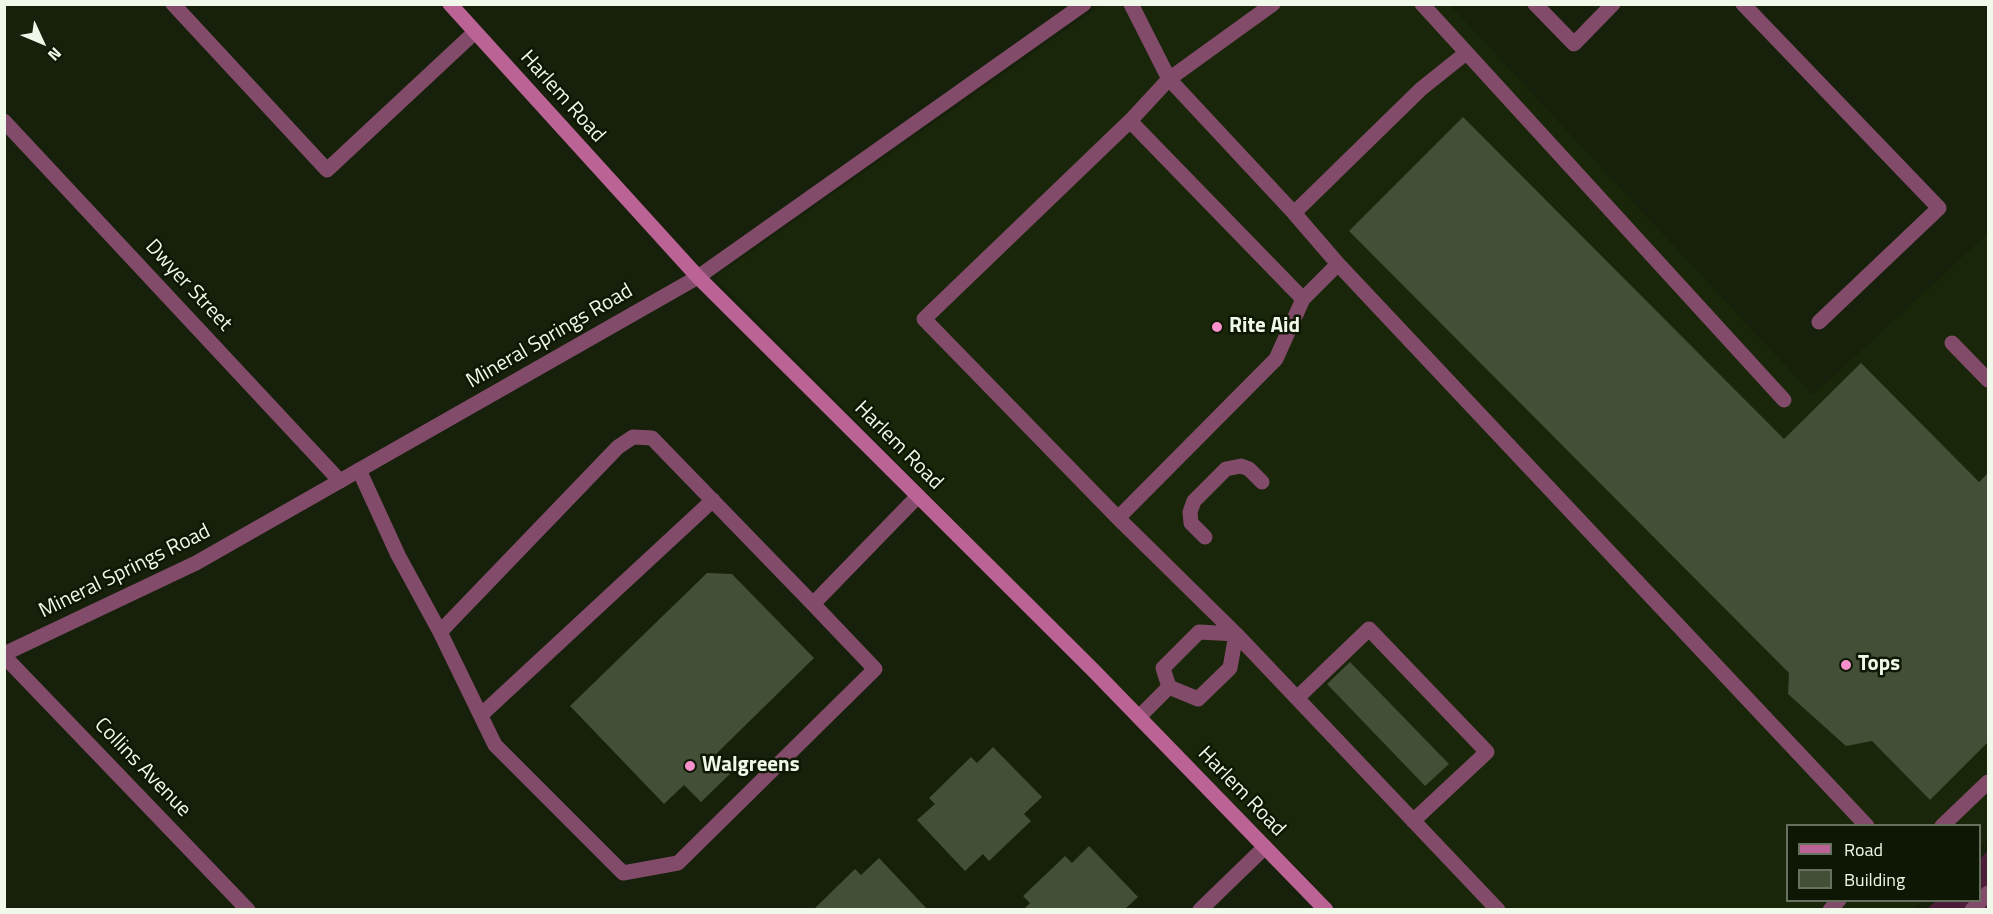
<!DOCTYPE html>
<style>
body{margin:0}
#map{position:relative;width:1993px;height:914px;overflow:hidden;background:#16200a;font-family:"Titillium Web",sans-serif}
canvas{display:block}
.frame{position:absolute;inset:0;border:6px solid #f0f8e9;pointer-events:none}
.legend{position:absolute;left:1786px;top:824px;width:195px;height:78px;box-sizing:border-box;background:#0d1703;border:2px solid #68715f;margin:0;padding:8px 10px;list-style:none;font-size:18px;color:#f0f8e9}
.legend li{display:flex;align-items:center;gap:12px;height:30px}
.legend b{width:30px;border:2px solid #68715f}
.north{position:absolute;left:12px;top:12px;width:60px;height:60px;-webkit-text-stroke:4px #0d1703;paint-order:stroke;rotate:134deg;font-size:16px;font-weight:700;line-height:24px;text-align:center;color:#f0f8e9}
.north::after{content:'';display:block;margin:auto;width:21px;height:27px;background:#f0f8e9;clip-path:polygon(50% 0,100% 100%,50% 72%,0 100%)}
</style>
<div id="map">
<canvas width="1993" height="914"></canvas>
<div class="frame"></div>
<ul class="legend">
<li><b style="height:8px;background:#bc6396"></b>Road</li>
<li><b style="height:16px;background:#434f37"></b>Building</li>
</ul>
<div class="north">N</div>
</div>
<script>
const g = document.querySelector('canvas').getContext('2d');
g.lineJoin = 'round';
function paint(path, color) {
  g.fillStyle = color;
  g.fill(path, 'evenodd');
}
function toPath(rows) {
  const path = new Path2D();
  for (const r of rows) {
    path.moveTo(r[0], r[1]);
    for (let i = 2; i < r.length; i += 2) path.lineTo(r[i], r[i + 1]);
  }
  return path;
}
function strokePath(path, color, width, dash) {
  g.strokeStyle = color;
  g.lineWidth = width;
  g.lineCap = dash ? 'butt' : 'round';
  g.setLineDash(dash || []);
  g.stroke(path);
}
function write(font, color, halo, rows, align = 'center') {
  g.font = font + ' "Titillium Web",sans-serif';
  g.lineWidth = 5;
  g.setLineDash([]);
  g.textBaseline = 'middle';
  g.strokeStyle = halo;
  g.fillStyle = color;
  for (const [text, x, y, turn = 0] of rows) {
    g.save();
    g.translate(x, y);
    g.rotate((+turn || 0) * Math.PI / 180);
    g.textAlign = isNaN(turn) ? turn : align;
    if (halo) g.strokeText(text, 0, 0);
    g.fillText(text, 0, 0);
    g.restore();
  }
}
paint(toPath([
 [1102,4,1450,5,1813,395,1988,233,1988,839,1980,848,1980,826,1788,826,1788,900,1924,901,1914,909,1337,909,715,277]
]), '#192609');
paint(toPath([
 [1988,850,1988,909,1926,910,1936,901,1980,900,1980,859]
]), '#4c1d39');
paint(toPath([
 [1463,117,1784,439,1861,363,1979,482,1988,473,1988,742,1930,800,1872,741,1846,746,1788,694,1789,673,1349,231],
 [707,573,732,574,814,658,713,757,730,774,701,802,684,785,664,804,570,706],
 [1350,662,1449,764,1425,786,1327,684],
 [993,747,1042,797,1024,814,1031,821,989,861,983,854,965,871,917,820,935,804,929,798,971,757,977,763],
 [1089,846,1138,897,1124,910,1023,910,1030,903,1023,896,1065,856,1072,863],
 [879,858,928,910,813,910,855,869,861,875]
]), '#434f37');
strokePath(toPath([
 [173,4,327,170,475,32],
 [1273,4,1169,79,1130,121,924,319,1118,518,1236,634,1498,910],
 [1422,4,1784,400],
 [1535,4,1574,44,1613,4],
 [1743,4,1939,208,1819,322],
 [1130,121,1303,299],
 [1294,213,1421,89,1466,53],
 [1338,264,1867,826],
 [1952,343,1988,380],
 [359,470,398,555,440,632,495,745,623,873,678,863,875,669,813,604,918,496],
 [1118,518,1276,359,1303,299,1338,264,1294,213,1169,79,1131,4],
 [1205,537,1191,523,1190,512,1194,501,1226,469,1241,466,1249,469,1262,482],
 [440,632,618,447,633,437,652,438,813,604],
 [1199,632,1236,634,1230,668,1198,699,1169,687,1163,668,1199,632],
 [1297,698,1369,629,1487,752,1413,821],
 [481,715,713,500],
 [1139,717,1169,687],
 [1942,826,1988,782],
 [1200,910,1265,847],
 [1830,910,1839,900],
 [1972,910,1988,893]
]), '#824b6a', 15);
strokePath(toPath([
 [4,121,340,481],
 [4,656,248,910]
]), '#824b6a', 15);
strokePath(toPath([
 [4,654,196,563,698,277,1084,4]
]), '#824b6a', 15);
strokePath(toPath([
 [450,4,698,277,1093,670,1326,910]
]), '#bc6396', 15);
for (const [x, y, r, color] of [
 [1217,327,6,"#f890cb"],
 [1846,665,6,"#f890cb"],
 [690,766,6,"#f890cb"]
]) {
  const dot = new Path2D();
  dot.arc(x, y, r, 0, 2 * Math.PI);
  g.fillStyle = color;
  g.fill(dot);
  strokePath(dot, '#0d1703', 2);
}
write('21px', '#f0f8e9', '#0d1703', [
 ["Harlem Road",562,97,48],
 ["Dwyer Street",188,286,47],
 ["Mineral Springs Road",550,337,-30],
 ["Harlem Road",898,446,45],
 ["Mineral Springs Road",125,572,-26],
 ["Collins Avenue",142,768,46],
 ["Harlem Road",1241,792,46]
]);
write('bold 21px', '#f0f8e9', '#0d1703', [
 ["Rite Aid",1229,327],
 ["Tops",1858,665],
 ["Walgreens",702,766]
], 'left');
</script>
